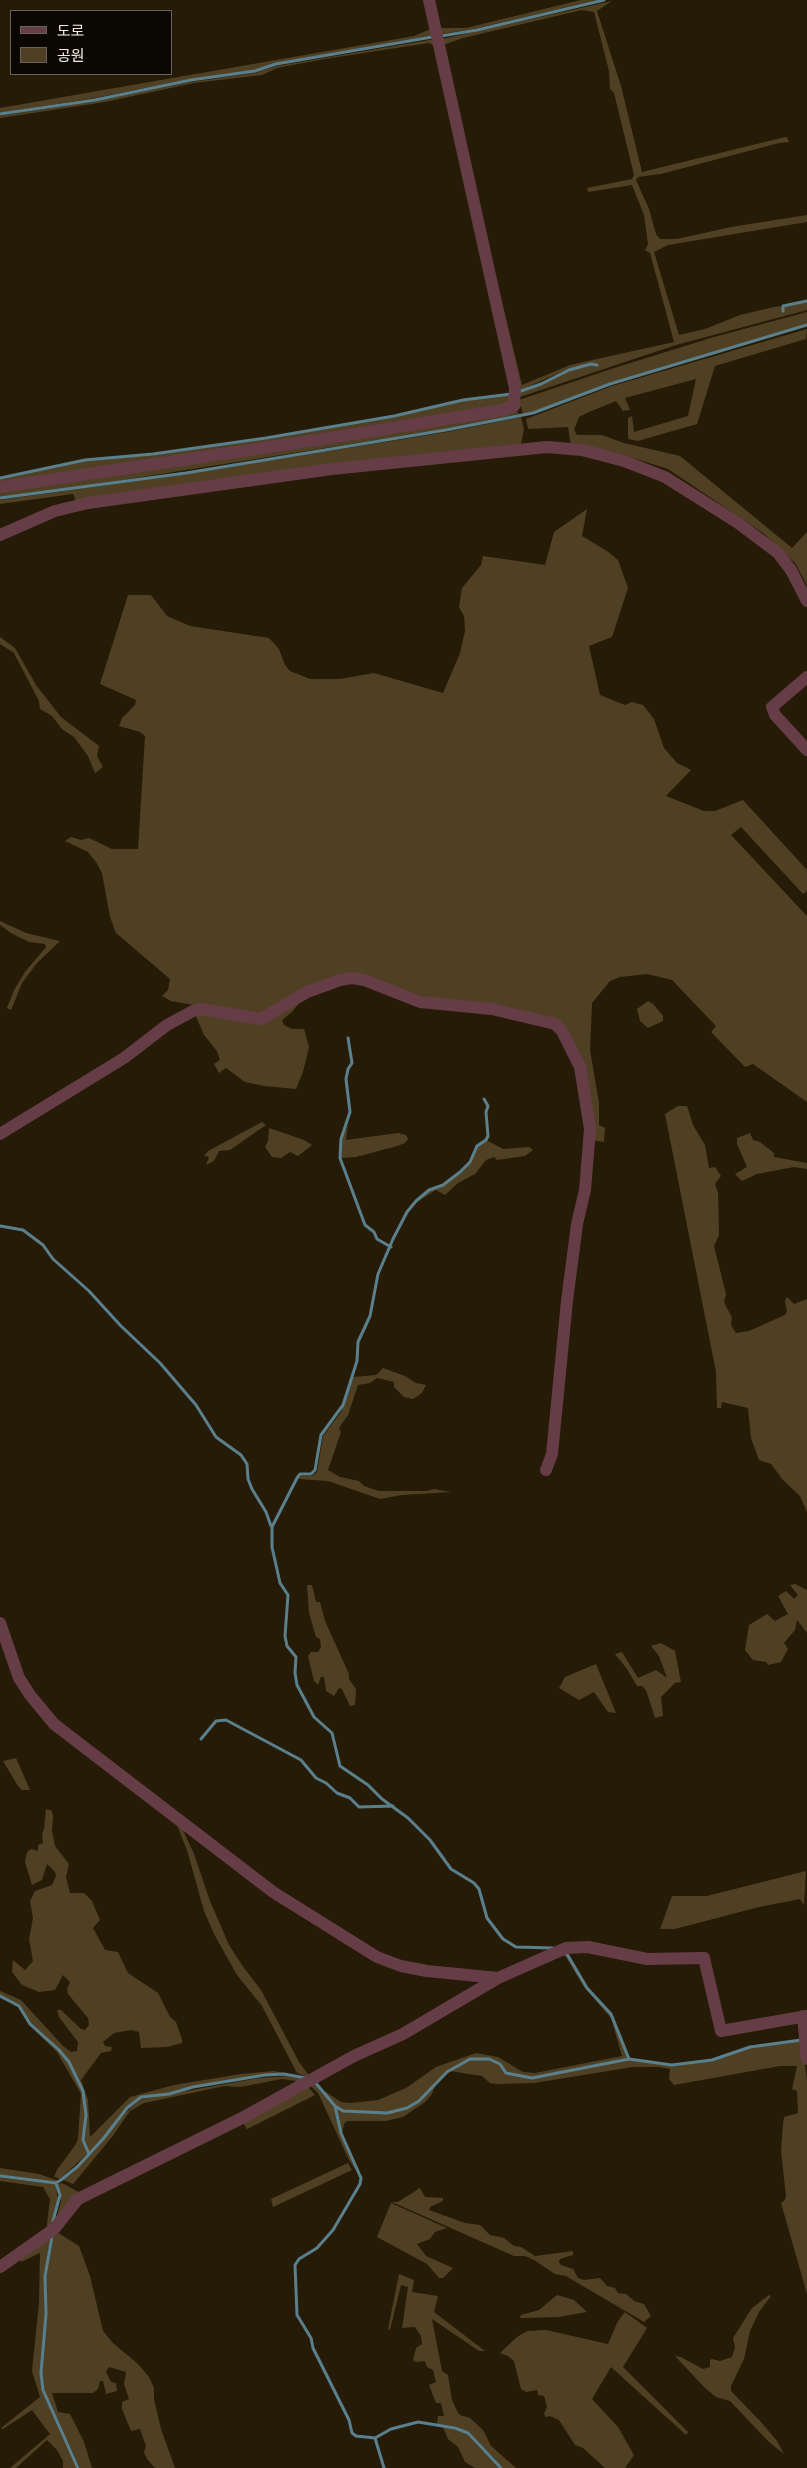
<!DOCTYPE html>
<meta charset="utf-8">
<style>
body{margin:0}
#map{position:relative;width:807px;height:2468px;overflow:hidden;background:#261b07;font-family:Barlow,"Noto Sans KR",sans-serif}
canvas{display:block}
.legend{position:absolute;left:10px;top:10px;width:162px;height:65px;box-sizing:border-box;background:#0b0702;border:1px solid #68625a;margin:0;padding:6px 9px;list-style:none;font-size:15px;color:#f3ebdf}
.legend li{display:flex;align-items:center;gap:10px;height:25px}
.legend b{width:25px;border:1px solid #68625a}
</style>
<div id="map">
<canvas width="807" height="2468"></canvas>
<ul class="legend">
<li><b style="height:6px;background:#663d46"></b>도로</li>
<li><b style="height:14px;background:#504023"></b>공원</li>
</ul>
</div>
<script>
const g = document.querySelector('canvas').getContext('2d');
g.lineJoin = 'round';
function paint(path, color) {
  g.fillStyle = color;
  g.fill(path, 'evenodd');
}
function toPath(rows) {
  const path = new Path2D();
  for (const r of rows) {
    path.moveTo(r[0], r[1]);
    for (let i = 2; i < r.length; i += 2) path.lineTo(r[i], r[i + 1]);
  }
  return path;
}
function strokePath(path, color, width, dash) {
  g.strokeStyle = color;
  g.lineWidth = width;
  g.lineCap = dash ? 'butt' : 'round';
  g.setLineDash(dash || []);
  g.stroke(path);
}
paint(toPath([
 [581,0,597,0,473,29,440,34,439,28,466,28],
 [612,1,597,11,621,86,642,172,781,138,787,137,789,142,779,143,661,174,638,177,636,180,649,209,656,234,660,239,677,239,731,227,807,215,807,222,668,245,654,252,679,335,705,329,740,315,774,307,782,306,782,312,785,307,807,302,807,310,676,345,520,397,519,393,528,388,541,385,569,371,597,364,591,363,566,370,518,391,497,281,522,385,570,365,674,342,650,253,645,250,648,244,644,215,632,185,588,192,587,188,632,179,634,175,614,93,610,89,609,71,594,12,582,10,463,38,443,45,442,39],
 [433,28,434,35,276,63,255,70,190,79,95,98,0,113,0,108,414,36],
 [435,39,437,47,429,43,325,59,277,68,262,75,194,83,105,102,0,118,0,116,97,101,191,82,255,73,277,66],
 [807,312,807,325,609,383,533,413,523,414,521,407,518,405,519,400,611,369,714,337],
 [807,329,806,339,715,366,697,424,638,441,628,439,628,418,632,416,634,432,688,416,696,379,625,398,630,410,623,411,616,401,589,412,579,417,574,430,577,435,602,435,624,443,680,456,792,548,807,532,807,585,795,563,763,533,668,469,620,454,571,446,568,427,528,429,526,419,612,386],
 [513,395,511,403,0,485,0,479,86,461,154,455,268,439,394,417,464,401],
 [515,408,519,414,446,429,78,487,0,497,0,489],
 [521,417,524,429,521,444,321,465,76,501,73,494,0,504,0,500,186,474,447,432],
 [587,509,582,536,607,551,618,560,628,588,612,637,589,646,600,695,625,705,632,702,643,705,654,719,664,748,677,763,691,770,666,796,704,811,715,811,743,800,807,870,807,891,803,894,741,827,731,835,807,916,807,1102,753,1064,745,1067,711,1032,716,1026,672,980,647,974,620,977,610,981,592,1003,590,1050,599,1103,599,1125,605,1128,604,1142,592,1140,593,1128,564,1029,449,1004,354,977,266,1014,199,1006,171,1001,162,996,168,990,170,979,116,933,110,917,102,873,96,862,88,852,65,841,71,837,81,840,89,838,112,849,138,849,145,736,140,732,119,726,122,718,135,705,136,700,100,684,128,595,151,595,167,616,190,626,269,638,279,649,285,665,290,671,310,679,340,679,374,673,443,693,460,653,465,631,464,616,459,607,462,588,481,565,483,556,545,565,554,532],
 [0,637,15,648,36,685,61,717,99,746,97,756,103,767,95,773,88,756,74,737,62,729,52,716,40,709,39,701,14,653,0,644],
 [0,921,26,933,60,941,37,963,22,983,11,1010,7,1008,14,990,25,972,46,947,45,944,29,942,11,933,0,925],
 [302,1000,292,1012,282,1020,284,1025,292,1029,304,1029,309,1047,303,1072,296,1089,264,1086,245,1082,226,1068,219,1073,214,1064,220,1060,217,1051,204,1035,194,1012,250,1020],
 [648,1001,653,1004,663,1016,663,1021,648,1028,640,1021,637,1009],
 [678,1106,687,1106,693,1125,705,1145,709,1168,715,1167,721,1176,715,1184,718,1193,719,1235,714,1246,726,1294,724,1302,732,1318,731,1325,736,1333,749,1331,785,1315,787,1312,785,1301,787,1297,794,1304,807,1299,807,1512,800,1496,783,1480,771,1464,759,1460,751,1438,748,1408,722,1402,721,1408,717,1408,716,1372,665,1114],
 [262,1122,266,1125,230,1150,219,1151,214,1161,206,1165,209,1157,204,1156,208,1151],
 [348,1125,346,1140,398,1133,406,1135,408,1139,405,1143,397,1146,356,1157,341,1158,342,1139],
 [269,1128,304,1140,312,1145,298,1156,290,1152,281,1158,272,1157,265,1147,268,1141],
 [750,1133,753,1140,760,1142,774,1153,774,1157,807,1163,807,1169,794,1167,757,1174,742,1181,735,1174,747,1167,737,1144,737,1138],
 [486,1140,503,1149,529,1147,533,1150,525,1156,497,1160,494,1157,486,1160,475,1174,458,1183,445,1195,436,1190,417,1202,429,1191,443,1186,461,1172,470,1162,478,1147],
 [383,1368,405,1376,416,1383,426,1385,422,1393,413,1399,404,1397,394,1387,394,1382,377,1378,370,1383,358,1385,348,1415,339,1428,341,1432,328,1470,340,1477,359,1481,364,1486,379,1491,427,1491,434,1489,451,1492,402,1495,380,1499,328,1481,298,1479,301,1476,312,1476,317,1472,323,1436,341,1412,353,1377,376,1375],
 [795,1584,807,1590,807,1633,797,1620,795,1630,784,1643,788,1649,781,1662,768,1665,766,1662,753,1660,745,1650,749,1625,767,1614,775,1621,788,1614,778,1596,786,1591,794,1599,798,1595,790,1585],
 [307,1585,312,1585,316,1602,320,1602,325,1621,349,1674,349,1679,356,1689,355,1705,350,1706,342,1689,339,1688,334,1696,326,1691,324,1677,321,1677,318,1685,314,1681,308,1656,311,1652,318,1652,321,1647,320,1639,316,1637,309,1613],
 [661,1643,675,1651,681,1682,675,1683,661,1697,663,1716,655,1718,646,1690,642,1686,637,1686,627,1669,615,1654,622,1652,638,1678,656,1670,667,1678,659,1656,651,1646],
 [596,1664,616,1713,608,1712,594,1692,579,1700,559,1688,565,1677],
 [16,1758,30,1790,22,1790,18,1786,3,1761],
 [46,1809,52,1811,53,1817,52,1831,55,1846,69,1864,66,1877,70,1893,84,1893,92,1901,100,1920,93,1928,105,1950,118,1952,128,1973,158,1993,170,2017,176,2022,182,2039,182,2043,167,2047,141,2048,139,2032,131,2030,114,2033,103,2042,105,2046,112,2047,111,2051,101,2053,81,2080,88,2100,90,2137,130,2097,174,2085,241,2074,274,2071,284,2073,193,2086,169,2093,141,2096,125,2108,103,2138,89,2152,84,2140,87,2115,84,2091,69,2062,59,2049,30,2024,20,2006,0,1995,0,1991,21,2000,63,2046,71,2052,77,2051,78,2042,59,2017,57,2010,61,2010,81,2029,85,2030,89,2025,88,2018,68,1994,67,1989,70,1982,63,1975,55,1990,39,1992,22,1985,12,1972,13,1960,25,1970,33,1961,29,1939,33,1918,30,1901,35,1891,52,1885,56,1876,55,1872,47,1864,42,1880,32,1885,25,1862,27,1852,31,1849,38,1851,38,1845,43,1843,42,1834,44,1829],
 [175,1820,180,1824,194,1854,210,1901,229,1945,244,1968,261,1990,299,2062,311,2078,297,2073,262,2006,237,1975,214,1934,204,1911,187,1850],
 [806,1871,804,1905,800,1899,759,1907,675,1929,660,1929,672,1896,707,1896],
 [561,1954,567,1954,587,1988,611,2014,628,2058,532,2077,507,2073,500,2063,489,2059,469,2059,446,2072,419,2101,407,2108,387,2113,343,2110,335,2106,323,2090,341,2102,351,2103,378,2100,406,2088,436,2067,476,2053,498,2057,523,2072,535,2073,622,2056,611,2018,584,1987,566,1957],
 [29,2025,58,2050,68,2062,83,2092,86,2115,83,2140,88,2153,60,2179,54,2177,57,2170,76,2144,78,2139,81,2094,57,2052],
 [802,2040,807,2081,807,2294,781,2203,785,2200,786,2196,781,2151,783,2124,784,2117,798,2113,797,2091,792,2089,797,2066,780,2066,674,2085,669,2079,670,2069,659,2067,633,2067,534,2083,497,2084,490,2083,482,2076,450,2071,470,2060,477,2059,489,2060,500,2064,506,2074,532,2078,629,2060,672,2066,712,2061,751,2048],
 [288,2076,303,2078,304,2082,282,2079,240,2087,225,2086,144,2103,130,2111,112,2137,73,2184,63,2180,74,2172,124,2114,141,2099,259,2078],
 [313,2082,334,2106,341,2134,359,2175,349,2160,318,2093,308,2084],
 [307,2086,315,2095,247,2129,242,2121],
 [435,2086,432,2094,425,2102,403,2117,385,2121,347,2121,344,2124,342,2133,336,2108,352,2113,395,2112,420,2102],
 [348,2163,352,2170,273,2207,271,2199],
 [0,2168,39,2174,59,2181,56,2182,0,2176],
 [0,2178,56,2184,58,2201,51,2228,46,2233,50,2199,43,2187,0,2181],
 [62,2183,82,2194,54,2227,61,2201,58,2184],
 [420,2188,425,2197,443,2198,443,2201,430,2207,429,2210,465,2223,480,2225,490,2235,504,2238,514,2246,521,2247,535,2256,573,2251,573,2255,560,2259,559,2262,561,2265,573,2269,578,2278,584,2280,600,2278,607,2286,615,2288,618,2293,626,2294,634,2301,644,2304,651,2316,644,2322,566,2276,555,2274,534,2260,525,2256,514,2256,392,2202,398,2202],
 [391,2203,447,2228,435,2232,430,2239,417,2244,426,2256,453,2268,443,2278,439,2278,427,2264,377,2237],
 [55,2231,79,2246,90,2276,103,2331,113,2343,138,2364,149,2377,154,2388,154,2399,161,2429,175,2468,155,2468,147,2459,144,2452,146,2446,140,2429,131,2431,122,2409,122,2402,129,2399,124,2384,126,2372,109,2367,106,2372,111,2382,116,2383,117,2391,106,2394,103,2381,100,2381,98,2389,93,2393,52,2393,58,2412,70,2414,84,2442,92,2468,80,2468,44,2390,42,2373,47,2314,46,2276],
 [51,2235,44,2275,45,2314,40,2373,42,2390,77,2468,63,2468,63,2461,57,2450,47,2440,16,2468,10,2468,50,2434,32,2410,3,2429,1,2428,40,2397,32,2371,39,2303,40,2253,21,2262,19,2256],
 [399,2274,414,2280,412,2292,438,2296,434,2312,485,2351,479,2351,432,2319,442,2371,448,2375,452,2400,457,2411,460,2415,470,2418,483,2430,491,2446,516,2468,503,2468,468,2432,455,2426,437,2424,438,2416,444,2416,441,2403,436,2403,429,2385,436,2382,433,2370,427,2367,425,2361,416,2362,413,2360,416,2348,422,2344,421,2336,415,2327,402,2328,408,2287,401,2285,390,2330,388,2329],
 [557,2295,574,2300,587,2312,559,2317,520,2318,521,2315,539,2310],
 [769,2295,771,2296,759,2312,750,2331,744,2359,731,2386,731,2391,761,2422,777,2441,784,2454,768,2441,730,2401,716,2397,705,2388,675,2356,681,2357,703,2369,710,2367,710,2360,712,2359,720,2361,732,2357,735,2347,733,2338,752,2308],
 [625,2312,647,2328,623,2367,688,2432,686,2435,611,2367,592,2399,618,2427,634,2455,625,2468,605,2468,583,2448,575,2445,559,2420,550,2416,546,2417,544,2414,547,2407,544,2396,538,2395,537,2390,526,2392,521,2389,514,2361,508,2356,500,2353,517,2337,527,2331,546,2330,608,2344,618,2321],
 [443,2427,454,2429,467,2434,499,2468,475,2468,465,2462,458,2447,448,2439]
]), '#504023');
strokePath(toPath([
 [441,36,477,30,604,0],
 [0,114,95,100,191,80,255,71,276,64,432,37],
 [783,311,783,306,807,301],
 [521,391,541,384,569,370,591,364,597,365],
 [0,478,85,460,153,454,266,438,394,416,463,400,511,394],
 [0,498,186,473,446,430,533,413,610,384,807,325],
 [348,1038,352,1063,348,1069,346,1079,350,1112,341,1139,340,1158,365,1225,374,1232,377,1239,391,1247],
 [484,1099,488,1106,486,1112,488,1136,486,1140,477,1146,470,1162,460,1172,443,1185,429,1190,416,1201,407,1212,393,1239,378,1274,370,1316,358,1342,357,1361,343,1405,321,1435,315,1470,311,1474,300,1474,297,1478,272,1527,272,1547,280,1583,288,1595,285,1636,287,1646,296,1657,295,1673,297,1685,314,1717,332,1733,340,1766,368,1785,382,1799,408,1818,430,1840,451,1869,474,1883,479,1889,487,1918,503,1939,516,1947,553,1948],
 [0,1226,23,1230,43,1245,53,1259,89,1291,120,1325,160,1363,196,1405,216,1437,241,1455,247,1464,248,1479,252,1489,266,1512,271,1526],
 [201,1739,216,1721,226,1720,301,1760,316,1778,326,1783,337,1793,350,1798,359,1807,393,1806],
 [567,1954,587,1988,611,2014,629,2059],
 [0,1996,19,2006,30,2024,59,2050,69,2062,83,2091,86,2115,83,2140,89,2154],
 [314,2081,335,2106,343,2111,387,2113,407,2108,419,2101,447,2072,470,2059,489,2059,500,2064,506,2073,532,2078,629,2059,672,2065,712,2060,750,2047,801,2040],
 [335,2106,341,2133,361,2178,360,2184,333,2230,317,2248,299,2259,295,2265,297,2315,311,2338,313,2348,349,2420,352,2433,356,2436,375,2438,391,2429,418,2422,455,2428,468,2433,501,2468],
 [0,2176,56,2183,61,2180,77,2167,103,2139,127,2108,141,2097,169,2094,193,2087,265,2075,284,2074,306,2078],
 [53,2221,60,2195,56,2183],
 [52,2237,45,2276,46,2314,41,2373,43,2390,78,2468],
 [375,2438,384,2468]
]), '#5b808d', 3);
strokePath(toPath([
 [0,487,323,439,503,410,514,406,515,388,429,0],
 [0,535,55,511,88,503,332,469,547,447,582,450,624,461,665,477,738,523,778,553,791,570,807,601],
 [807,677,772,707,775,715,807,750],
 [0,1134,124,1058,167,1025,193,1011,201,1009,261,1019,307,992,340,980,352,978,364,980,420,1002,492,1009,555,1024,562,1031,580,1067,590,1129,585,1190,577,1224,567,1301,552,1454,546,1470],
 [0,1623,19,1678,30,1695,54,1724,273,1892,377,1957,401,1966,427,1971,498,1978],
 [803,2016,807,2059],
 [0,2267,54,2229,78,2199,240,2119,354,2056,403,2034,498,1978,566,1948,588,1947,647,1959,704,1958,721,2031,807,2016]
]), '#663d46', 12);
</script>
